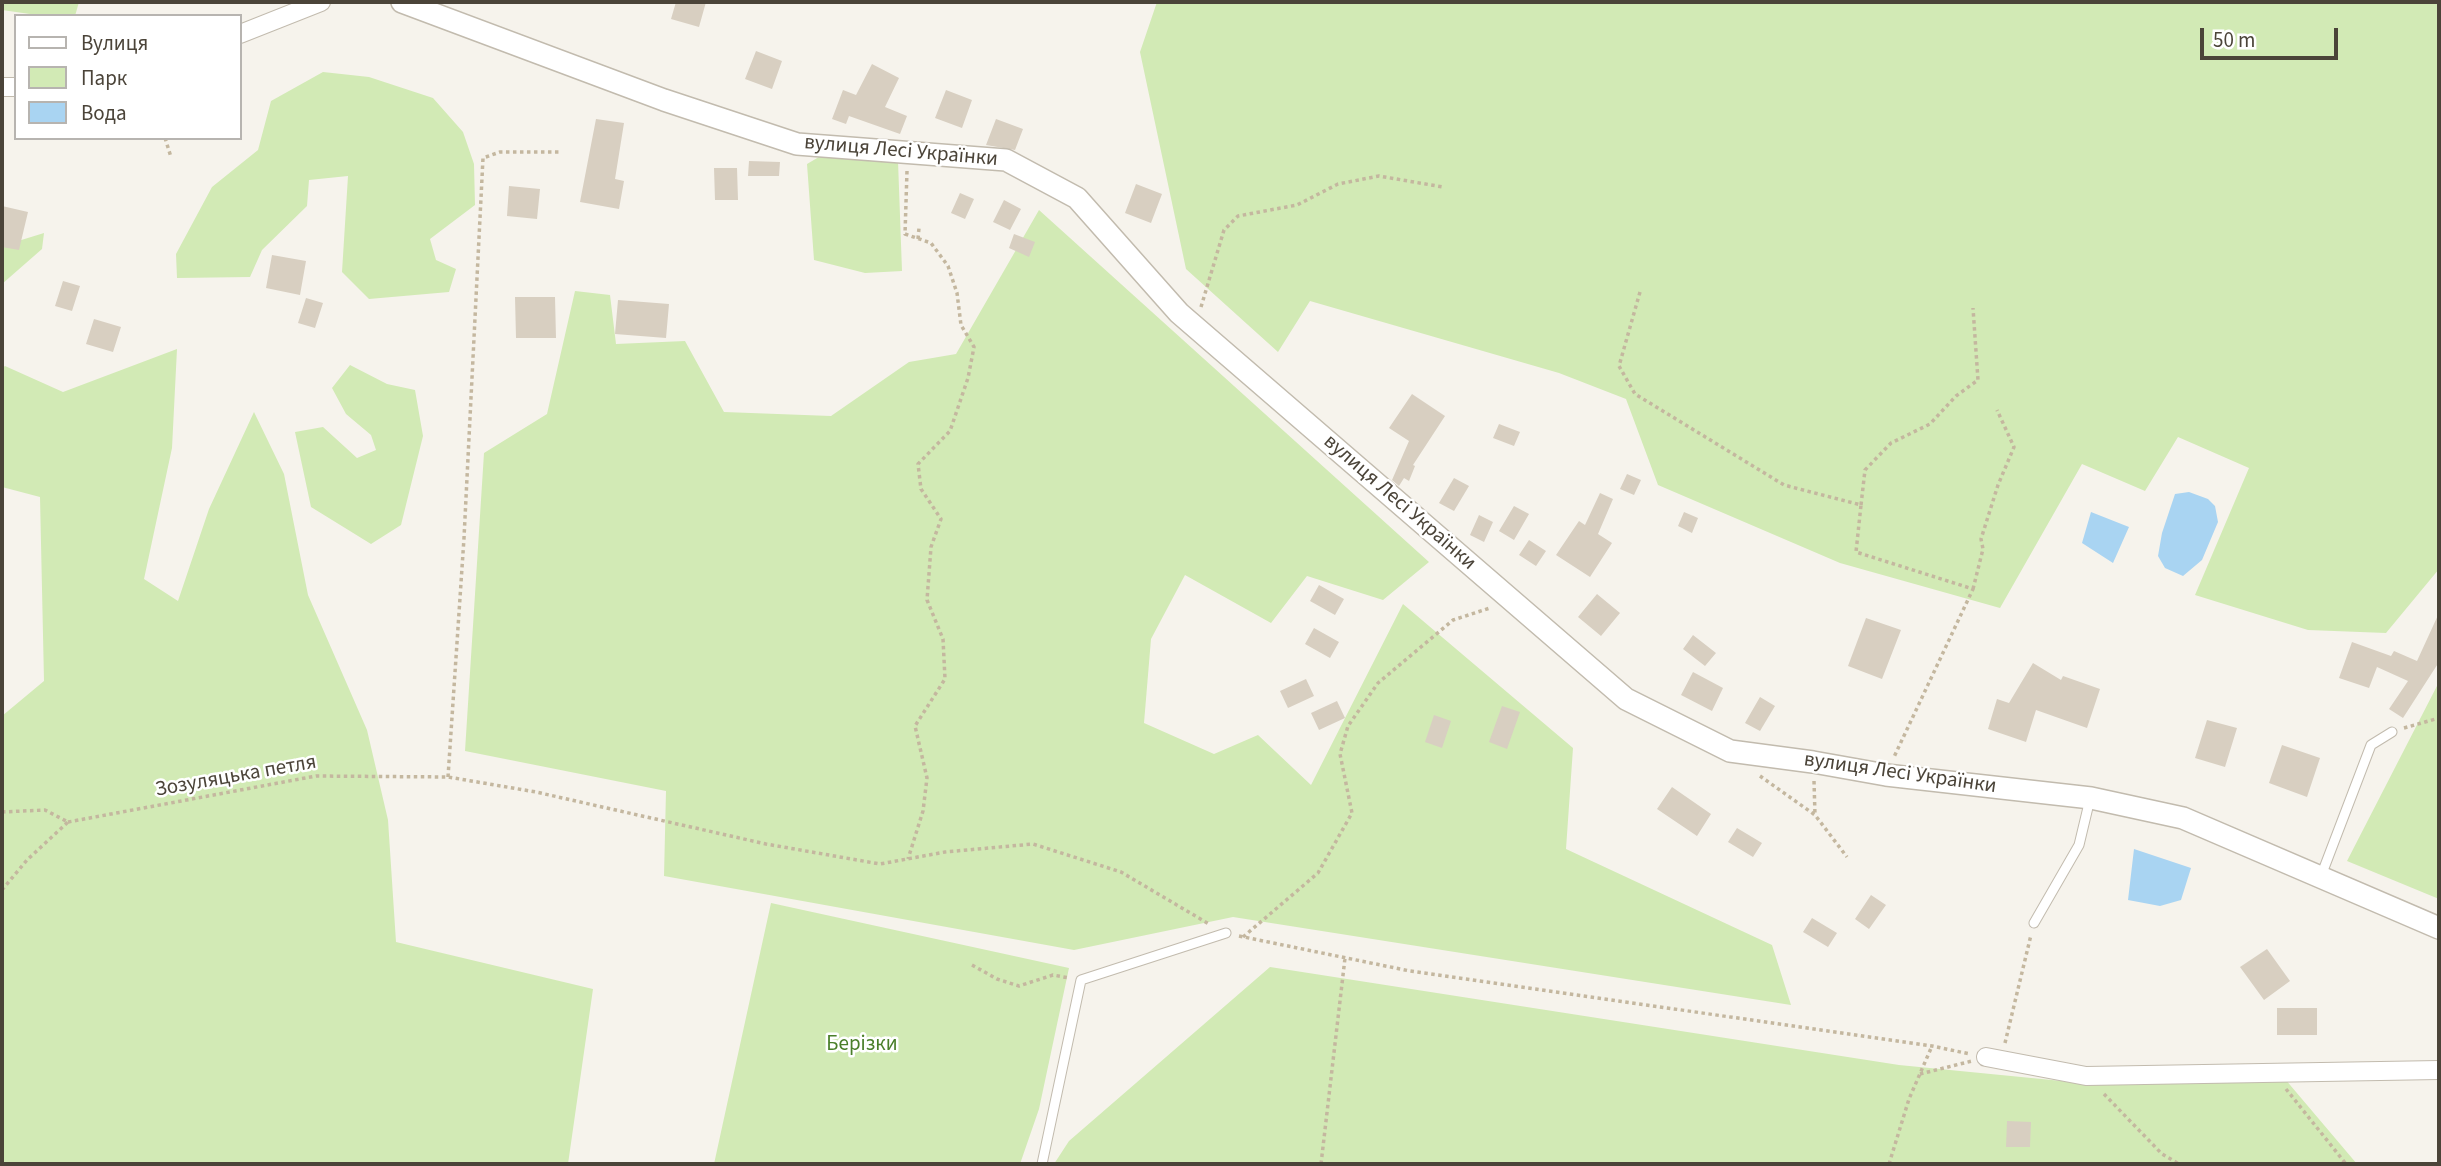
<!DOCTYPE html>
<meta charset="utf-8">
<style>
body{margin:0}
#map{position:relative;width:2441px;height:1166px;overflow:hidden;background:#f6f3ec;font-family:"Source Sans 3",sans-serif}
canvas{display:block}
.frame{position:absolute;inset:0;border:4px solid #4b4439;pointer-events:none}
.legend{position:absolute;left:14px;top:14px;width:228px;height:126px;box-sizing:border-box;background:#fff;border:2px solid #b7b4b0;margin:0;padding:9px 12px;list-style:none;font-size:21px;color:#4b4439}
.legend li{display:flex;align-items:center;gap:14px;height:35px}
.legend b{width:35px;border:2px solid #b7b4b0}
.scale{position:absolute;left:2200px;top:28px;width:138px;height:32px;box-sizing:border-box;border:4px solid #4b4439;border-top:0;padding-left:9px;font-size:21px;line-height:24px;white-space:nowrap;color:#4b4439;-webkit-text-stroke:5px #fff;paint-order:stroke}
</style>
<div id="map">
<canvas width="2441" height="1166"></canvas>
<div class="frame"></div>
<ul class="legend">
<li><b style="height:9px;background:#fff"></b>Вулиця</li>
<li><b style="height:19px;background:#d2eab5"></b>Парк</li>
<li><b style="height:19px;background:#a9d4f2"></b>Вода</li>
</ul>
<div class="scale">50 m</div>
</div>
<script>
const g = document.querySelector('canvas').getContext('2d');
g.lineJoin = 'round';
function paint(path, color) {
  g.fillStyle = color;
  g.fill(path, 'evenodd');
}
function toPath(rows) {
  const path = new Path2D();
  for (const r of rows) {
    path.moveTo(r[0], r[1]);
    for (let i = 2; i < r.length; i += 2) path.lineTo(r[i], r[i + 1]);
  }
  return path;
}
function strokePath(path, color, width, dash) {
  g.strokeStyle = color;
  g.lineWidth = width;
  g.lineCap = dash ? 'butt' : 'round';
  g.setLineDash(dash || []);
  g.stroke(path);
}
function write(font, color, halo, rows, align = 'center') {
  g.font = font + ' "Source Sans 3",sans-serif';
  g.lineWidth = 5;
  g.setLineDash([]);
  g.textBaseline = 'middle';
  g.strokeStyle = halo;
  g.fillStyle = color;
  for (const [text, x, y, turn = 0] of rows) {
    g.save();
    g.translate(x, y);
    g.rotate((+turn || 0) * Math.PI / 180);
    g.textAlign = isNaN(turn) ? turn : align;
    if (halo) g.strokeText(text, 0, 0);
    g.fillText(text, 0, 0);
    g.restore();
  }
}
paint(toPath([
 [2,2,79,2,75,16,37,15,2,10],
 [1157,2,2439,2,2439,569,2386,633,2308,630,2195,595,2249,468,2178,437,2145,491,2082,464,2000,608,1840,563,1658,485,1626,399,1559,373,1310,301,1278,352,1186,269,1140,52],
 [323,72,369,77,433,98,463,132,474,164,475,205,430,239,436,260,456,269,449,292,369,299,342,272,348,176,309,180,307,206,262,250,250,277,177,278,176,254,212,187,258,150,271,101],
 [824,154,898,161,902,271,865,273,814,260,807,164],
 [1039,210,1429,562,1383,600,1307,576,1271,623,1185,575,1151,639,1144,723,1214,754,1258,735,1311,785,1403,604,1573,748,1566,849,1772,945,1791,1005,1233,917,1074,950,664,876,666,791,465,751,484,453,547,414,575,291,610,295,616,344,685,341,724,412,831,416,909,362,956,354],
 [44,233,42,249,2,284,2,246],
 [177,349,172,448,144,579,178,601,209,509,254,412,284,474,308,595,367,730,388,820,396,942,593,989,568,1164,2,1164,2,716,44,681,40,497,2,487,2,368,5,366,63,392],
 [350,365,387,384,415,390,423,436,401,525,371,544,311,507,295,432,323,427,357,458,376,450,371,435,346,414,332,388],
 [2439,682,2439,899,2347,861],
 [771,903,1069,968,1039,1109,1020,1164,714,1164],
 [1270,967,1899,1065,2072,1082,2285,1079,2357,1164,1054,1164,1069,1141]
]), '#d2eab5');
paint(toPath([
 [2189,492,2208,499,2215,506,2218,522,2202,560,2183,576,2165,568,2158,556,2162,533,2175,494],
 [2091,512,2129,527,2113,563,2082,543],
 [2134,849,2191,868,2181,900,2160,906,2128,900]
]), '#a9d4f2');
paint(toPath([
 [676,2,706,2,699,27,671,19],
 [756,51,782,61,772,89,745,79],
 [872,64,899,78,885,107,907,116,900,134,849,116,846,124,832,119,843,90,856,95],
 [946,90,972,100,962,128,935,118],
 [596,119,624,123,615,179,624,181,619,209,580,202],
 [996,119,1023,129,1015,150,986,145],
 [749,161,780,162,779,176,748,176],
 [714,168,737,168,738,200,715,200],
 [1136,184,1162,194,1151,223,1125,213],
 [509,186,540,189,537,219,507,216],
 [960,193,974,199,965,219,951,213],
 [1004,200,1021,209,1010,230,993,222],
 [2,206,28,212,19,250,2,247],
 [1014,234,1035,242,1029,257,1009,248],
 [272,255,306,261,300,295,266,288],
 [63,281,80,286,72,311,55,306],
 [515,297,555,297,556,338,516,338],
 [306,298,323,303,315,328,298,323],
 [618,300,669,304,666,338,615,334],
 [94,319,121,327,113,352,86,344],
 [1412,394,1445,416,1413,465,1415,466,1409,481,1404,478,1399,486,1392,480,1409,441,1389,428],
 [1499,424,1520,432,1514,446,1493,438],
 [1627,474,1641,480,1634,495,1620,489],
 [1454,478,1469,486,1454,511,1439,503],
 [1600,493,1613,499,1598,534,1612,543,1590,577,1556,555,1579,521,1585,525],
 [1514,506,1529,514,1514,540,1499,531],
 [1684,512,1698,518,1692,533,1678,526],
 [1479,515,1493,522,1484,542,1470,535],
 [1529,540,1546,551,1536,566,1519,555],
 [1319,585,1344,599,1335,615,1310,601],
 [1597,594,1620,613,1601,636,1578,617],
 [2439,613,2439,662,2403,718,2389,709,2408,681,2377,667,2369,688,2339,678,2352,642,2391,656,2394,651,2417,661],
 [1866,618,1901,630,1882,679,1848,666],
 [1314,628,1339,642,1330,658,1305,644],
 [1693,635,1716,653,1705,666,1683,649],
 [2033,663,2061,680,2063,676,2100,689,2087,728,2036,710,2026,742,1988,729,1997,699,2009,703],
 [1693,672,1723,688,1712,711,1681,695],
 [1306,679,1314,696,1288,708,1280,691],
 [1760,697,1775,706,1760,731,1745,723],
 [1337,701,1345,718,1319,730,1311,713],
 [1502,706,1520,712,1507,749,1489,742],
 [1434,715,1451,721,1442,748,1425,742],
 [2207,720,2237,728,2225,767,2195,758],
 [2282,745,2320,758,2307,797,2269,783],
 [1672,787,1711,814,1697,836,1657,809],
 [1737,828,1762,843,1753,857,1728,842],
 [1871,895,1886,905,1869,929,1855,919],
 [1812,918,1837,933,1828,947,1803,932],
 [2267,949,2290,981,2264,1000,2240,967],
 [2277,1008,2317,1008,2317,1035,2277,1035],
 [2007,1121,2031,1122,2030,1147,2006,1147]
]), '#d8cfc1');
const service = toPath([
 [2321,876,2371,745,2392,732],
 [2034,923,2079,845,2090,799],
 [1042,1164,1081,980,1226,933]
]);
const minor = toPath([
 [240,34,321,2],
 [2,87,16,87],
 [1986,1057,2086,1076,2439,1070]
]);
const tertiary = toPath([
 [402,2,664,100,797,144,1006,160,1077,198,1179,313,1626,699,1730,751,1813,762,1886,775,2091,798,2183,818,2439,928]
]);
strokePath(service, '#c2bbae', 11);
strokePath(minor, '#c2bbae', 20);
strokePath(tertiary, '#c2bbae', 24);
strokePath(toPath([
 [165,138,171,157],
 [907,171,905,234,931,243,948,266,957,293,961,325,974,347,968,378,950,431,918,464,921,489,941,519,931,547,927,600,943,639,945,679,915,726,927,778,923,811,908,859],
 [918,239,919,228],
 [1640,292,1619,366,1635,394,1784,485,1861,505,1856,552,1973,589,1894,757],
 [1201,307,1224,230,1238,216,1297,205,1338,184,1379,176,1443,187],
 [1861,505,1865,470,1891,443,1930,424,1956,396,1978,380,1973,308],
 [1973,589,1983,549,1981,539,1998,485,2014,447,1997,410],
 [2404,728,2439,718],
 [1760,776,1815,815,1847,857],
 [448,777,464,538,483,158,500,152,559,152],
 [1814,781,1815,815],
 [2,812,45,810,68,822],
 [68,822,316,776,448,777,536,792,766,844,880,864,945,852,1033,844,1121,872,1209,924],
 [2,890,27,860,68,822],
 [1239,936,1410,971,1932,1046,1970,1054],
 [1243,937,1318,873,1352,813,1340,754,1348,726,1378,683,1453,620,1490,608],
 [972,965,997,979,1019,986,1053,975,1069,978],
 [2005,1043,2031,935],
 [1920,1074,1972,1061],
 [2286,1089,2346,1164],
 [2104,1094,2162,1154,2179,1164],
 [1321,1164,1345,958],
 [1889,1164,1909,1099,1932,1046]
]), '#c4b79f', 3.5, [3.5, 3.5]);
strokePath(service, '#fff', 9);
strokePath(minor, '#fff', 18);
strokePath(tertiary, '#fff', 21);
write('21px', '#4b4439', '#fff', [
 ["вулиця Лесі Українки",901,152,5],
 ["вулиця Лесі Українки",1399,503,41],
 ["вулиця Лесі Українки",1900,774,8],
 ["Зозуляцька петля",236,777,-10]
]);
write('21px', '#4a7f2a', '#fff', [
 ["Берізки",862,1045]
]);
</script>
